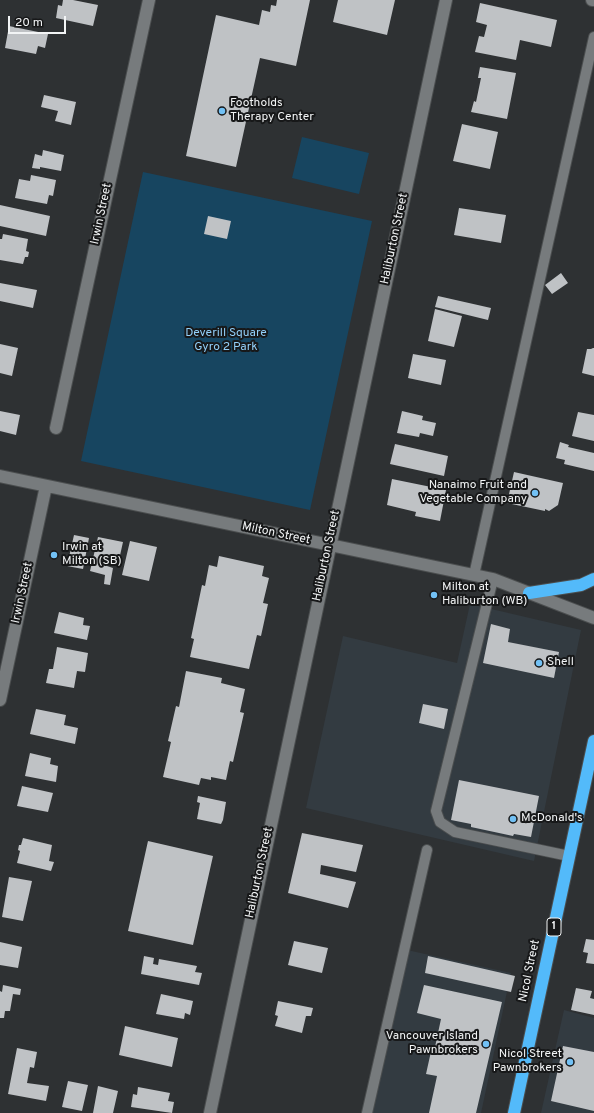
<!DOCTYPE html>
<style>
body{margin:0}
#map{position:relative;width:594px;height:1113px;overflow:hidden;background:#2e3133;font-family:Overpass,sans-serif}
canvas{display:block}
.scale{position:absolute;left:8px;top:16px;width:58px;height:18px;box-sizing:border-box;border:2px solid #f2f4f5;border-top:0;padding-left:5px;font-size:12px;line-height:14px;white-space:nowrap;color:#f2f4f5;-webkit-text-stroke:3px #171819;paint-order:stroke}
</style>
<div id="map">
<canvas width="594" height="1113"></canvas>
<div class="scale">20 m</div>
</div>
<script>
const g = document.querySelector('canvas').getContext('2d');
g.lineJoin = 'round';
function paint(path, color) {
  g.fillStyle = color;
  g.fill(path, 'evenodd');
}
function toPath(rows) {
  const path = new Path2D();
  for (const r of rows) {
    path.moveTo(r[0], r[1]);
    for (let i = 2; i < r.length; i += 2) path.lineTo(r[i], r[i + 1]);
  }
  return path;
}
function strokePath(path, color, width, dash) {
  g.strokeStyle = color;
  g.lineWidth = width;
  g.lineCap = dash ? 'butt' : 'round';
  g.setLineDash(dash || []);
  g.stroke(path);
}
function write(font, color, halo, rows, align = 'center') {
  g.font = font + ' Overpass,sans-serif';
  g.lineWidth = 4;
  g.setLineDash([]);
  g.textBaseline = 'middle';
  g.strokeStyle = halo;
  g.fillStyle = color;
  for (const [text, x, y, turn = 0] of rows) {
    g.save();
    g.translate(x, y);
    g.rotate((+turn || 0) * Math.PI / 180);
    g.textAlign = isNaN(turn) ? turn : align;
    if (halo) g.strokeText(text, 0, 0);
    g.fillText(text, 0, 0);
    g.restore();
  }
}
paint(toPath([
 [470,604,581,630,534,861,306,808,343,636,457,663],
 [407,950,511,973,481,1113,372,1113],
 [564,1010,594,1018,594,1113,541,1113]
]), '#333b41');
paint(toPath([
 [302,137,369,153,359,194,292,178],
 [143,172,372,221,310,510,81,461]
]), '#174560');
paint(toPath([
 [63,0,73,0,98,5,93,26,56,18,58,5,62,6],
 [277,0,310,0,296,66,260,58,236,167,186,156,216,15,259,25,262,10,270,12,271,5,276,6],
 [338,0,395,0,387,35,333,22],
 [480,3,557,20,551,47,520,40,516,60,475,52,479,36,484,37,487,25,476,22],
 [9,26,48,34,45,48,38,46,36,54,5,48],
 [480,67,516,73,507,119,471,112,474,101,476,102,481,78,478,78],
 [44,95,76,102,71,125,55,121,58,111,41,107],
 [462,124,498,132,490,169,453,161],
 [43,150,64,155,61,171,40,167,40,169,32,168,35,154,42,156],
 [31,175,56,180,53,196,49,195,47,204,15,198,19,179,30,181],
 [0,205,50,216,46,236,0,226],
 [459,208,506,215,501,243,454,235],
 [208,216,231,221,227,239,204,234],
 [3,234,28,239,26,251,29,252,28,257,25,257,23,264,0,260,0,239,2,239],
 [561,273,568,283,552,294,545,285],
 [0,283,37,290,33,308,0,301],
 [438,296,491,308,488,320,435,307],
 [435,309,462,316,454,347,428,341],
 [0,344,18,348,12,376,0,373],
 [593,348,594,348,594,376,582,373,587,349,591,349],
 [413,354,446,360,441,385,408,378],
 [0,411,20,415,16,435,0,431],
 [402,411,423,416,422,420,436,423,433,436,420,433,419,437,397,433],
 [578,412,594,415,594,441,572,436],
 [560,442,569,445,568,447,594,453,594,471,564,464,565,460,556,458],
 [395,444,448,456,444,476,390,464],
 [514,472,563,483,558,505,549,511,545,509,545,511,507,503],
 [392,479,446,490,440,521,415,516,416,512,387,505],
 [74,535,89,538,83,569,67,566],
 [98,537,123,542,119,560,109,558,107,566,113,568,110,585,104,584,105,575,90,571],
 [130,541,157,547,149,581,122,575],
 [219,556,264,566,262,576,269,578,263,603,268,604,261,636,257,635,249,669,190,657,194,639,191,638,202,585,205,586,209,565,217,567],
 [59,612,84,618,83,625,90,626,87,640,54,633],
 [491,624,510,629,508,642,559,652,554,678,483,663],
 [57,647,88,653,85,672,77,671,74,688,46,683,49,669,53,669],
 [186,671,222,678,221,683,245,689,240,712,244,713,233,762,230,761,226,780,211,777,211,780,201,778,199,785,163,777,171,742,168,741,176,706,179,707],
 [423,704,448,709,444,729,419,723],
 [36,709,66,715,64,725,78,728,75,744,30,734],
 [30,753,51,758,50,764,58,766,56,782,25,776],
 [459,780,539,796,531,837,514,834,513,836,471,827,471,824,451,820],
 [22,786,53,793,48,812,17,806],
 [198,796,226,802,223,820,221,824,197,819,200,803,197,802],
 [302,833,363,845,356,872,321,865,320,874,356,882,348,908,288,893],
 [23,838,52,845,49,861,54,862,51,871,17,863,20,851,18,850,19,845,21,845],
 [148,841,213,856,193,945,128,931],
 [9,877,32,881,23,921,2,917],
 [586,939,594,940,594,964,586,963,588,953,583,952],
 [294,941,328,948,322,973,288,965],
 [0,942,22,947,18,968,0,965],
 [144,956,154,958,153,964,158,965,159,959,197,966,195,972,202,973,199,985,141,974],
 [428,956,515,976,511,992,425,973],
 [3,985,21,989,20,995,13,994,10,1011,5,1011,4,1018,0,1018,0,991,2,992],
 [424,985,502,1002,476,1113,429,1113,437,1076,426,1074,432,1047,435,1047,441,1019,417,1013],
 [576,988,592,991,590,998,594,999,594,1015,571,1010],
 [161,994,193,1001,190,1015,185,1013,184,1019,156,1014],
 [278,1001,313,1008,311,1016,306,1016,302,1033,275,1026,278,1016,275,1015],
 [125,1026,178,1038,172,1067,119,1055],
 [563,1046,594,1052,594,1111,551,1101],
 [17,1048,37,1052,34,1068,30,1067,27,1083,49,1086,46,1101,8,1094],
 [68,1081,88,1085,82,1111,62,1107],
 [98,1086,118,1091,113,1113,93,1113],
 [138,1087,170,1093,168,1101,174,1102,172,1113,131,1107,133,1094,137,1095]
]), '#bfc2c5');
const lane = toPath([
 [474,575,594,37],
 [493,579,436,811,440,822,455,832,569,856],
 [367,1113,427,850]
]);
const street = toPath([
 [592,0,594,0],
 [56,428,149,0],
 [0,476,493,579,594,618],
 [0,700,46,486],
 [210,1113,446,0]
]);
const highway = toPath([
 [529,593,581,585,594,579],
 [514,1113,594,741]
]);
strokePath(lane, '#4b4e4f', 12);
strokePath(street, '#4b4e4f', 14);
strokePath(highway, '#4b4e4f', 14);
strokePath(lane, '#777b7d', 10);
strokePath(street, '#777b7d', 12);
strokePath(highway, '#53bafa', 12);
for (const [x, y, r, color] of [
 [222,111,4,"#72c1f5"],
 [535,493,4,"#72c1f5"],
 [54,555,4,"#72c1f5"],
 [434,595,4,"#72c1f5"],
 [539,663,4,"#72c1f5"],
 [513,819,4,"#72c1f5"],
 [486,1044,4,"#72c1f5"],
 [570,1062,4,"#72c1f5"]
]) {
  const dot = new Path2D();
  dot.arc(x, y, r, 0, 2 * Math.PI);
  g.fillStyle = color;
  g.fill(dot);
  strokePath(dot, '#171819', 1.5);
}
for (const [x, y, w] of [
 [554,927,14]
]) {
  const box = new Path2D();
  box.roundRect(x - w / 2, y - 9, w, 18, 3);
  g.fillStyle = '#171819';
  g.fill(box);
  strokePath(box, '#f2f4f5', 1);
}
write('bold 11px', '#f2f4f5', null, [
 ["1",554,927]
]);
write('12px', '#f2f4f5', '#171819', [
 ["Footholds",230,104],
 ["Therapy Center",230,118],
 ["Nanaimo Fruit and",527,486,"right"],
 ["Vegetable Company",527,500,"right"],
 ["Irwin at",62,548],
 ["Milton (SB)",62,562],
 ["Milton at",442,588],
 ["Haliburton (WB)",442,602],
 ["Shell",547,663],
 ["McDonald's",521,819],
 ["Vancouver Island",478,1037,"right"],
 ["Pawnbrokers",478,1051,"right"],
 ["Nicol Street",562,1055,"right"],
 ["Pawnbrokers",562,1069,"right"]
], 'left');
write('12px', '#f2f4f5', '#171819', [
 ["Irwin Street",102,214,-78],
 ["Haliburton Street",395,239,-78],
 ["Milton Street",276,534,12],
 ["Haliburton Street",327,556,-78],
 ["Irwin Street",23,593,-78],
 ["Haliburton Street",260,873,-78],
 ["Nicol Street",530,971,-78]
]);
write('12px', '#92cff8', '#171819', [
 ["Deverill Square",226,334],
 ["Gyro 2 Park",226,348]
]);
</script>
